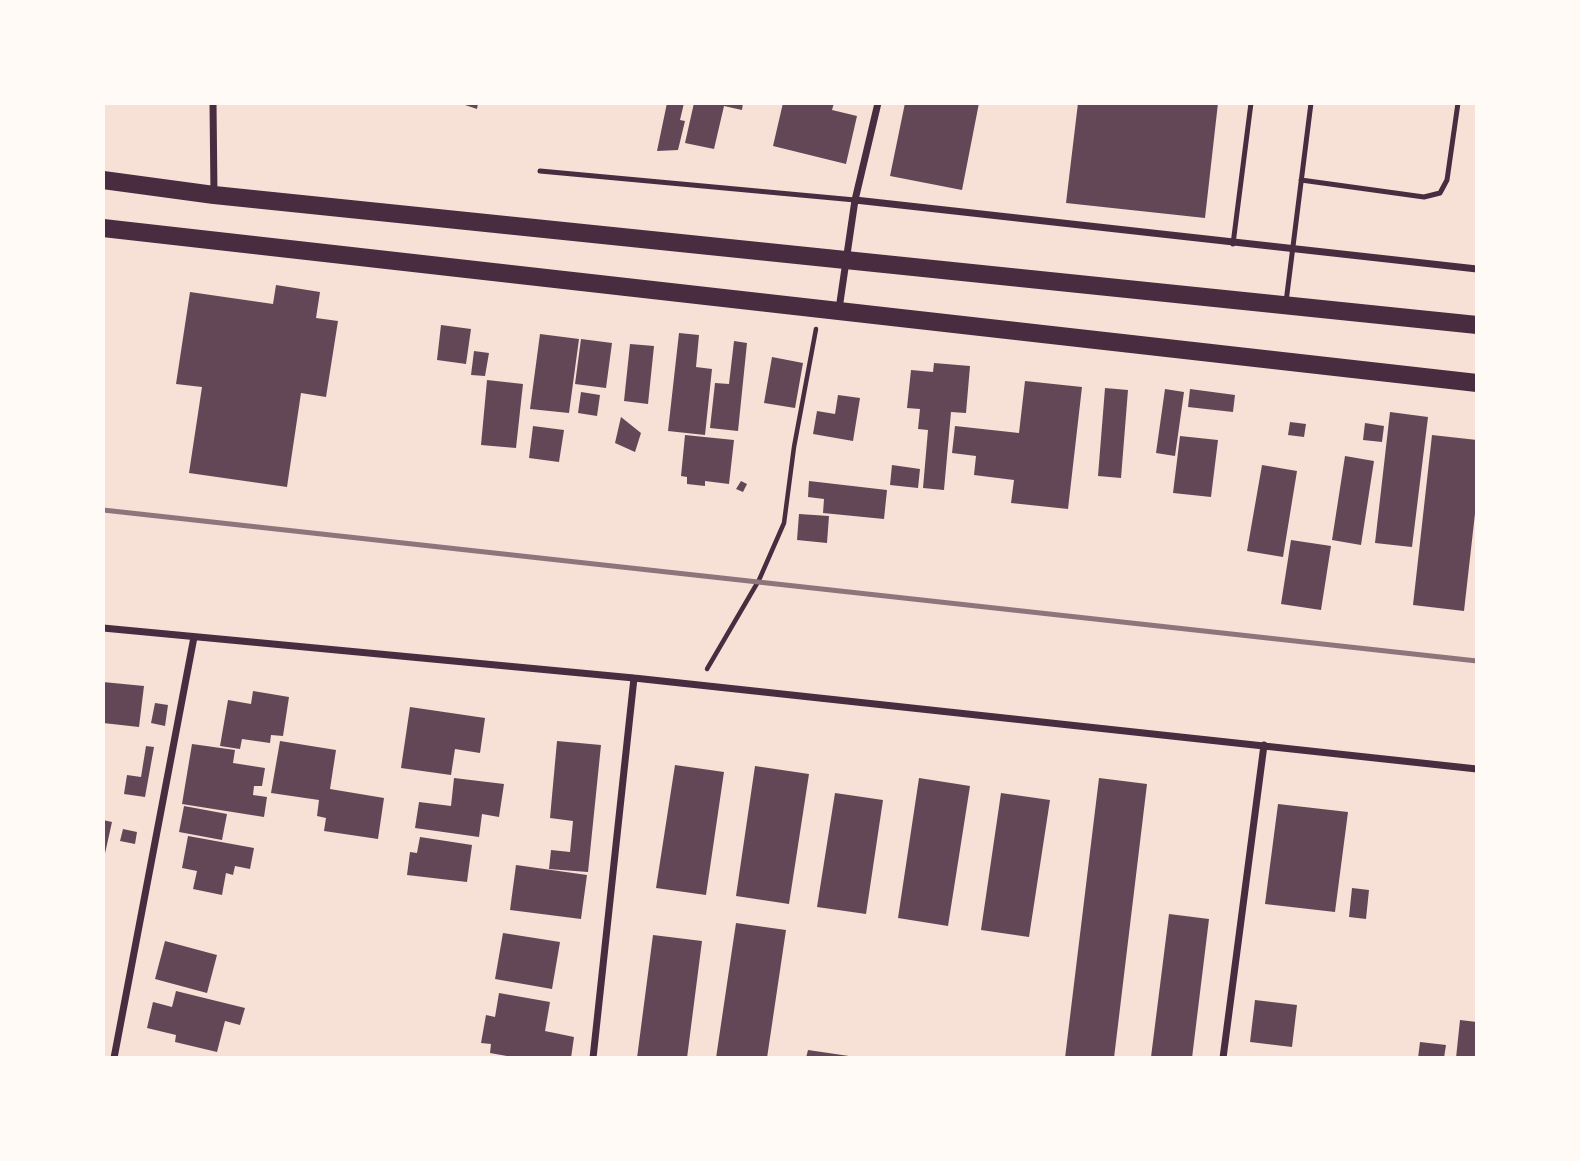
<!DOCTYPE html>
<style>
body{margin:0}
#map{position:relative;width:1580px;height:1161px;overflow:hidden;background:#f7e1d7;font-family:Raleway,sans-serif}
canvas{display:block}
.frame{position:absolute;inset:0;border:105px solid #fffaf5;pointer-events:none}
</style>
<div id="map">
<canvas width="1580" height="1161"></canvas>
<div class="frame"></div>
</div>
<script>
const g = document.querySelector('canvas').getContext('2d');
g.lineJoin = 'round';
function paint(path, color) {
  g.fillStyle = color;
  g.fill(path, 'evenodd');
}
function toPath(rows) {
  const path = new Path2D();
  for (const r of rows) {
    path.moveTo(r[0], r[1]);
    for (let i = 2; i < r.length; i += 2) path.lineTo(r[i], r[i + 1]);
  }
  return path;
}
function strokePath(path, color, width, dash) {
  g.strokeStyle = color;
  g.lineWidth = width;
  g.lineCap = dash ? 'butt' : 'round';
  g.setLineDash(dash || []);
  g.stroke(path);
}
paint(toPath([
 [459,103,478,103,477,109],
 [667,103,684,103,680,120,685,121,678,150,657,151],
 [694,103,743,103,742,110,724,106,714,149,685,143],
 [783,103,834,103,832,110,857,116,846,164,773,146],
 [905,103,979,103,962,190,890,176],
 [1078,103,1218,103,1205,218,1066,203],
 [276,285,320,292,316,318,338,321,326,397,301,393,287,487,189,473,202,387,176,384,190,292,273,304],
 [441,325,471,329,466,364,437,360],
 [679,333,699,335,696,367,712,369,705,435,668,431],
 [540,334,579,339,569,413,530,409],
 [581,339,612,343,606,388,575,384],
 [734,341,747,343,738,431,710,428,715,383,729,384],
 [630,344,654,346,648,404,624,401],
 [474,351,489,353,485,376,471,375],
 [772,357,803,363,795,408,764,403],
 [934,363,970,366,966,413,951,412,944,490,923,488,928,430,918,429,920,409,907,408,911,370,933,372],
 [487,380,523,384,516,448,481,445],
 [1025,381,1082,387,1068,509,1011,503,1014,480,974,475,976,456,952,453,955,426,1019,433],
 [1105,388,1128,390,1121,478,1098,476],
 [1165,389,1184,392,1175,456,1156,453],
 [1190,389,1235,395,1233,412,1188,407],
 [581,392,600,395,597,416,578,413],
 [838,395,860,398,853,441,813,434,817,411,835,414],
 [1390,412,1428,417,1412,547,1375,543],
 [621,417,641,433,635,452,615,443],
 [1290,422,1306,424,1304,437,1288,435],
 [1365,423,1384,426,1382,442,1363,440],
 [533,426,564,430,559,462,529,458],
 [685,435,734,440,729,484,705,481,705,486,687,484,687,477,681,476],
 [1432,435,1477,440,1477,496,1464,611,1413,605],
 [1180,436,1218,440,1211,497,1173,493],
 [1345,456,1374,461,1361,545,1332,540],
 [892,465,920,469,918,488,890,485],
 [1262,465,1297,471,1283,557,1247,551],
 [741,481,747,484,743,492,736,489],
 [809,481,887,490,884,519,823,513,824,499,808,497],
 [799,514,829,516,827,543,797,540],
 [1291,540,1331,546,1321,610,1281,604],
 [103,682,144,686,139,727,103,723],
 [253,691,289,697,283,736,271,735,270,743,242,739,240,749,220,746,228,700,251,704],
 [155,703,168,705,165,726,151,723],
 [410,707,485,718,480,753,455,749,451,775,401,768],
 [280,741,336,750,330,789,384,798,378,839,324,831,326,818,317,816,319,800,271,793],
 [557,741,601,745,588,872,549,869,551,850,570,852,573,821,550,818],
 [192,744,235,750,233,763,265,768,262,786,254,786,253,795,267,797,264,817,182,804],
 [146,746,154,747,145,797,124,794,127,775,141,777],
 [675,765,724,772,706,895,656,888],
 [755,766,809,774,789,904,736,896],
 [454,778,504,784,499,817,482,814,479,837,415,828,419,802,451,806],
 [919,778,970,786,948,926,898,918],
 [1099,778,1147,784,1114,1058,1065,1058],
 [835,793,883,800,866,914,817,907],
 [1001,793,1050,800,1029,937,981,930],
 [1278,804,1348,812,1335,912,1265,904],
 [184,806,227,814,222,840,179,832],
 [103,820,112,822,104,858,103,858],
 [123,829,137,832,135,844,120,841],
 [188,836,254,848,250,869,235,866,233,875,226,873,222,895,193,889,197,871,182,868],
 [420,837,472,845,467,882,407,875,410,852,417,853],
 [516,865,587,875,581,919,510,910],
 [1352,888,1369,890,1366,919,1349,917],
 [1169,914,1209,919,1192,1058,1151,1057],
 [736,923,786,930,767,1058,716,1058],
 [503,933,560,942,552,989,495,979],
 [653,935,702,941,687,1058,637,1058],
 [165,941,217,955,207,993,155,979],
 [176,991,245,1008,240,1025,225,1021,217,1052,175,1042,176,1035,147,1028,153,1002,172,1007],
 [499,993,550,1002,545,1031,574,1037,571,1058,518,1058,490,1053,491,1044,481,1043,486,1015,495,1017],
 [1255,1000,1297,1005,1292,1047,1250,1042],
 [1460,1020,1477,1022,1477,1058,1456,1058],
 [1420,1042,1446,1045,1444,1058,1418,1058],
 [808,1050,849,1056,848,1058,806,1058]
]), '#644757');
strokePath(toPath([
 [707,669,759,580,784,523,794,447,816,329]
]), '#4a2c40', 4.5);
strokePath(toPath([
 [540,171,855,200],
 [1301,180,1424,197,1440,193,1447,180,1458,103],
 [1233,244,1251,103],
 [1286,302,1311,103]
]), '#4a2c40', 5);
strokePath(toPath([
 [213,103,214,194],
 [855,200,1477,269],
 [839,309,855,200,878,103],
 [103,628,634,678,1477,769],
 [114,1058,194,637],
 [593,1058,634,678],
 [1223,1058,1264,745]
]), '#4a2c40', 7);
strokePath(toPath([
 [103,180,214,195,1477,325],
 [103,228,1477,383]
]), '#4a2c40', 18);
strokePath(toPath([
 [103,510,1477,661]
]), '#8f747c', 5);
</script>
